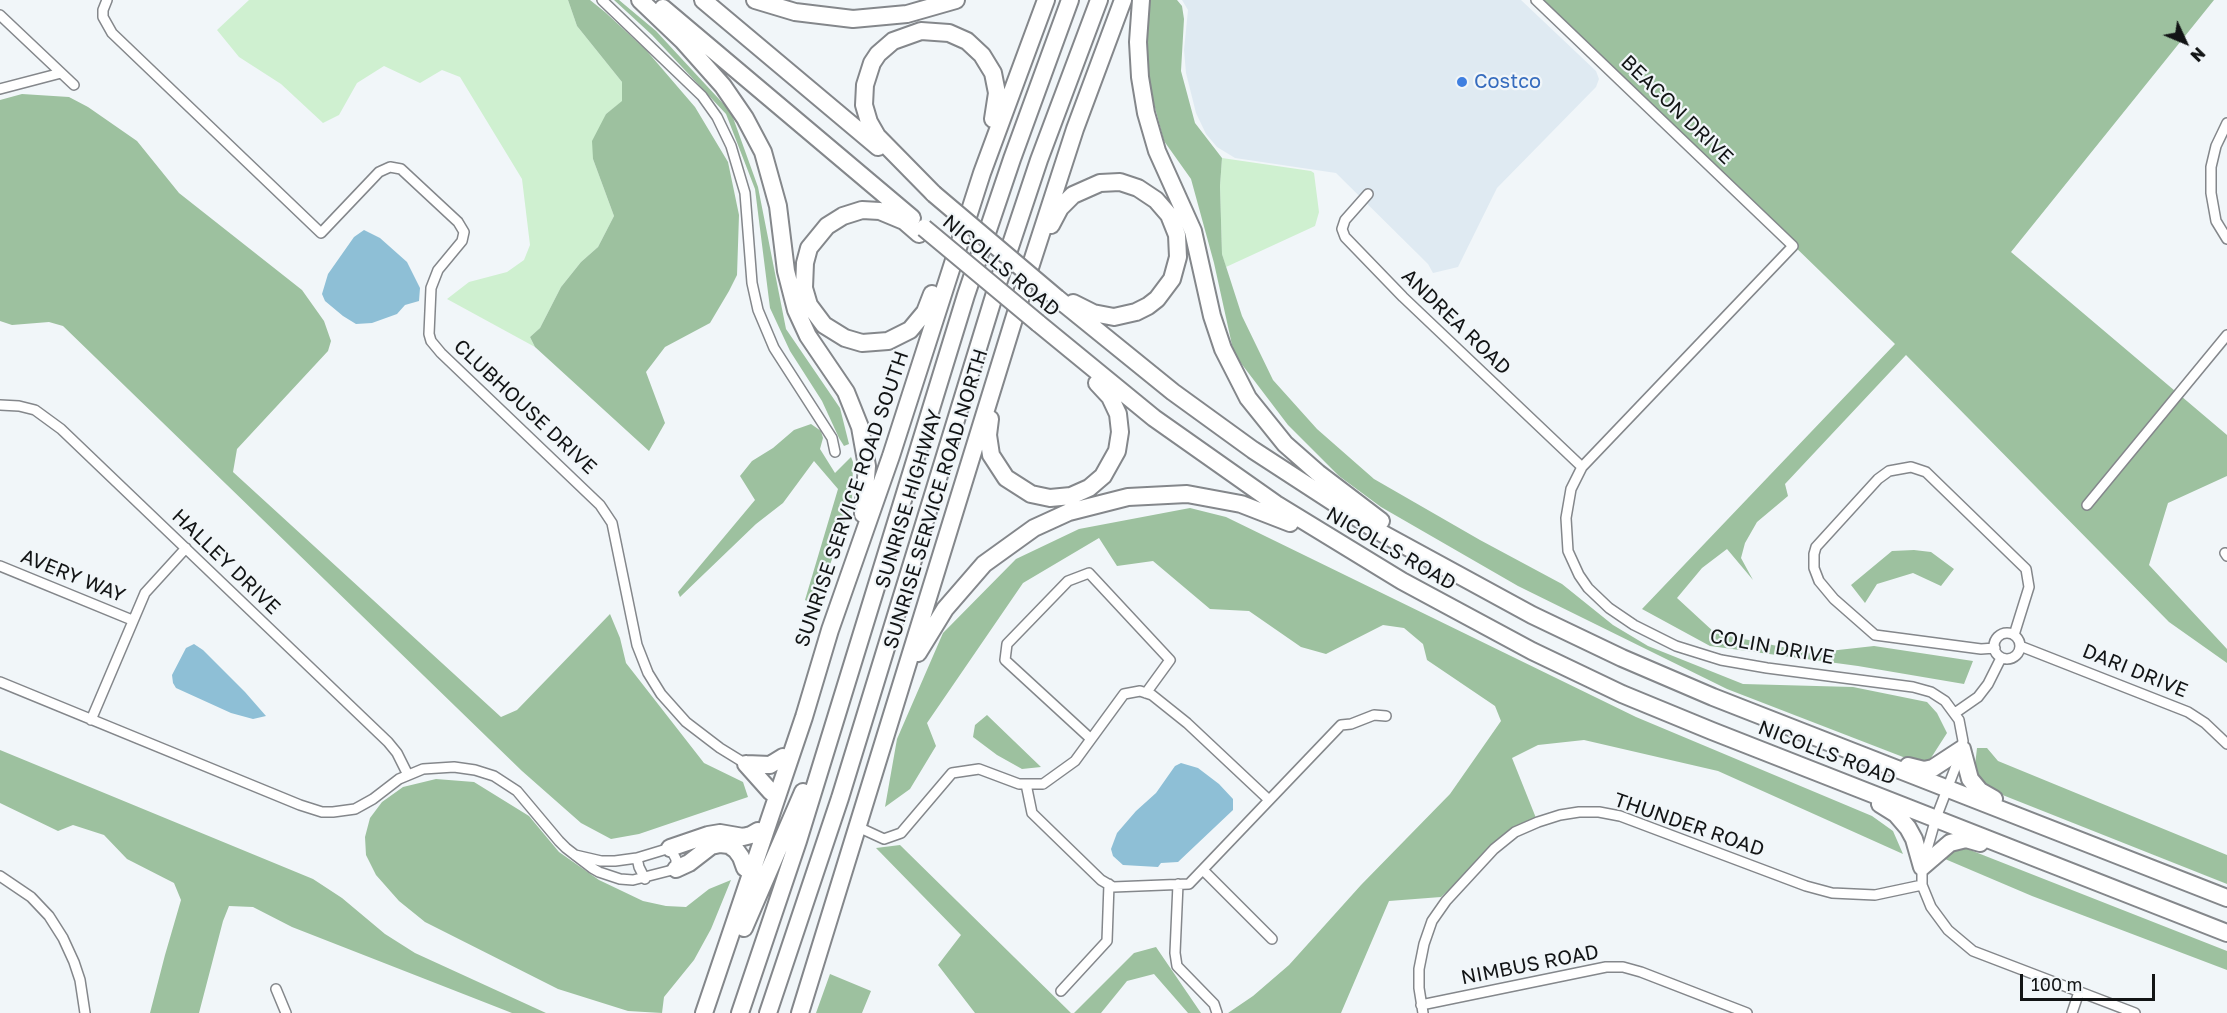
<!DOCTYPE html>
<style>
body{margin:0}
#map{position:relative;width:2227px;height:1013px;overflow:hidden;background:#f1f6f9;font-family:"Golos Text",sans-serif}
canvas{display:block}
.north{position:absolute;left:2155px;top:12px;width:60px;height:60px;-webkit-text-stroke:4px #f1f6f9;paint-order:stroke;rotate:134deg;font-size:16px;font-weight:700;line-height:24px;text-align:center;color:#121415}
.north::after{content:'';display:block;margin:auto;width:21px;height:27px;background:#121415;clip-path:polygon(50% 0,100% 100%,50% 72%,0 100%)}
.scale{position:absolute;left:2020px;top:974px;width:135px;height:27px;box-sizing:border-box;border:3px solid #121415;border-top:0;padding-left:8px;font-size:18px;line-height:21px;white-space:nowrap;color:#121415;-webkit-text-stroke:4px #f1f6f9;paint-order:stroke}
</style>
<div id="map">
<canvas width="2227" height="1013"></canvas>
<div class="north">N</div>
<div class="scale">100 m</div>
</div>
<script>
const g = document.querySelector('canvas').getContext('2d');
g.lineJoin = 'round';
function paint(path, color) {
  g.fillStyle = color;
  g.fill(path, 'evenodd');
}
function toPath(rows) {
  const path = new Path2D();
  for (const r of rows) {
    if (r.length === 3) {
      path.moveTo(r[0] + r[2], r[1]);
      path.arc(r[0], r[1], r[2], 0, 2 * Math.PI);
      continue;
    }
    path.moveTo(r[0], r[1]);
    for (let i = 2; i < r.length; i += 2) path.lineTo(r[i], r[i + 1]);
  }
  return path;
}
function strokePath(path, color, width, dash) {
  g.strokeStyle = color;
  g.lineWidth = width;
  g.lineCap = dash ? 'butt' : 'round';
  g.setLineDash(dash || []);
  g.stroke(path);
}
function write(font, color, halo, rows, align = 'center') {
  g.font = font + ' "Golos Text",sans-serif';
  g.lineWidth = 4.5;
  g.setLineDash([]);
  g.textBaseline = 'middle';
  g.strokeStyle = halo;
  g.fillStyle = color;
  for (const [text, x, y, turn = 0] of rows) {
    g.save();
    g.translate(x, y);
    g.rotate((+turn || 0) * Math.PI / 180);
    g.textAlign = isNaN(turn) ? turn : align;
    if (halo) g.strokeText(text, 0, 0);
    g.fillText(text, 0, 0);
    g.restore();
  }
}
paint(toPath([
 [1182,0,1521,0,1596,71,1599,79,1596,87,1497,188,1458,267,1433,273,1428,264,1336,173,1235,158,1217,147,1206,134,1196,113,1186,73,1184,50,1188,10]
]), '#dfeaf2');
paint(toPath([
 [249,0,568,0,577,26,622,82,623,101,606,114,593,159,614,216,598,247,581,262,561,287,540,328,530,337,535,347,447,299,469,282,507,272,524,260,530,245,522,179,460,77,442,70,420,83,384,66,357,83,339,115,323,123,281,84,239,57,217,30],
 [1222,158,1311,171,1314,173,1319,212,1315,226,1226,267,1222,254,1220,186]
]), '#cff0d0');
paint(toPath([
 [568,0,590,0,605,12,646,50,695,107,728,162,739,215,737,275,729,291,710,323,665,347,646,372,665,423,649,451,535,347,530,337,540,328,561,287,581,262,598,247,614,216,593,159,592,141,606,114,622,101,622,82,577,26],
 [614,0,619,0,656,31,731,112,758,187,786,329,840,408,849,444,844,446,839,438,822,401,790,351,770,308,755,189,726,114,652,35],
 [1148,0,1177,0,1182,6,1184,19,1181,71,1195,123,1222,158,1220,186,1222,254,1242,316,1273,380,1317,429,1374,479,1480,540,1562,584,1613,625,1648,646,1743,684,1853,687,1927,702,1937,713,1947,733,1929,761,1916,762,1727,689,1518,586,1381,507,1339,476,1288,425,1234,354,1214,263,1191,179,1164,141,1147,78],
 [1541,0,2214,0,2011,252,2227,435,2227,476,2168,503,2149,565,2227,649,2227,663,2169,622,1906,355,1785,484,1788,496,1757,522,1745,543,1741,558,1753,580,1727,549,1702,568,1677,598,1715,633,1811,653,1874,646,1973,661,1964,684,1858,666,1710,646,1642,609,1895,344],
 [22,94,69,97,88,107,137,141,179,193,302,290,324,321,331,341,328,351,237,449,233,472,501,717,517,710,610,614,620,638,626,663,704,763,743,782,748,797,639,834,611,839,581,823,522,771,63,326,49,322,12,325,0,321,0,100],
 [811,424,821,431,823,438,820,449,835,473,851,457,853,462,852,500,816,606,805,600,838,489,814,461,783,503,756,524,680,597,678,592,755,500,740,476,752,461,773,448,794,430],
 [1190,508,1226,517,1636,717,1872,816,1893,831,1903,854,1718,771,1584,740,1538,745,1512,758,1536,818,1519,827,1441,897,1389,901,1341,1013,1228,1013,1253,996,1289,965,1361,885,1450,794,1501,721,1495,706,1427,660,1423,644,1404,628,1383,625,1326,654,1301,647,1249,611,1210,609,1153,561,1117,566,1099,538,1023,583,927,723,936,746,910,789,885,807,897,739,943,633,1016,559,1079,529],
 [1914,550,1931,552,1954,569,1941,586,1913,573,1877,584,1865,603,1851,585,1892,551],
 [987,715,1041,767,1022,769,997,755,973,737,975,725],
 [1977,748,1987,748,1998,761,2227,855,2227,884,1995,792,1974,774],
 [0,750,313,879,342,898,385,934,415,953,546,1013,512,1013,292,927,253,907,229,906,223,921,199,1013,150,1013,165,955,181,900,174,883,127,859,104,835,73,825,58,831,0,803],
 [436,779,474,782,529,816,559,852,599,880,643,901,666,906,686,907,709,889,731,880,711,929,694,960,664,997,662,1013,628,1011,558,989,425,922,399,901,376,875,366,855,365,837,370,818,382,802,403,787],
 [900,845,1071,1013,975,1013,938,965,961,935,876,848],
 [1960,846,2227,951,2227,970,2032,896,1945,859],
 [1156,947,1201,1013,1188,1013,1154,974,1127,981,1101,1013,1074,1013,1134,953],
 [830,974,871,991,862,1013,816,1013]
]), '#9dc19f');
paint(toPath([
 [364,230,380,238,407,262,420,288,419,301,405,305,397,314,372,323,356,324,343,316,325,301,322,294,328,274,354,237],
 [194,644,203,650,245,692,266,716,253,719,231,713,176,688,173,683,172,675,186,648],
 [1181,763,1198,768,1219,784,1233,799,1233,810,1178,862,1161,863,1158,867,1123,865,1113,856,1111,849,1117,833,1136,811,1156,793,1175,766]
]), '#8ebfd6');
const street = toPath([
 [107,0,103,10,103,17,112,33,321,233,379,172,390,167,401,169,458,222,464,232,462,241,438,270,431,288,429,334,431,341,441,353,600,505,612,523,637,645,648,673,661,694,686,722,720,748,746,764],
 [602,0,702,96,717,117,731,146,745,193,752,283,758,310,774,348,832,438,835,452],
 [1536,0,1793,246,1582,467,1571,489,1566,518,1568,551,1579,575,1588,588,1609,608,1634,625,1676,646,1721,660,1767,668,1913,687,1931,692,1945,701,1959,720,1963,741,1959,758,1936,818,1922,867,1922,885,1931,907,1948,930,1973,951,2135,1013],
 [0,15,74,85],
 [0,89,61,73],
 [2227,123,2216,146,2211,167,2211,193,2216,221,2227,239],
 [1368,194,1345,220,1342,229,1345,237,1403,297,1582,467],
 [0,405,19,406,35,410,61,429,388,742,397,753,408,775],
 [2087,505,2227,335],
 [2225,553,2227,556],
 [0,566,132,620],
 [2007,646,13],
 [2020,646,2188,712,2205,723,2227,744],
 [1995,648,1981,649,1875,635,1834,599,1819,581,1814,568,1814,554,1816,547,1878,479,1889,471,1911,467,1926,472,2026,569,2029,587,2014,635],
 [0,682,300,805,322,812,333,812,355,809,373,799,399,779,423,769,454,767,475,770,494,776,517,791,559,841,566,848,575,855,592,868,599,872,620,879,633,880,676,869,676,859,670,848,637,858,615,861,601,861,575,855],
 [1955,713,1978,697,1988,684,2001,658],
 [91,720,145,593,186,548],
 [1091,739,1005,660,1007,644,1068,581,1089,573,1170,660,1146,693],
 [1026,784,1032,813,1101,880,1113,887,1189,884,1341,725,1351,724,1374,715,1386,716],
 [858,827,884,839,901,833,952,773,979,769,1019,784,1043,784,1075,761,1124,694,1140,691,1152,695,1187,723,1269,800],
 [637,858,639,867,645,879],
 [1203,870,1272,939],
 [0,876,31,897,49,916,63,938,74,962,80,980,85,1013],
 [1178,884,1175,953,1177,966,1214,1004,1217,1013],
 [276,989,286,1013],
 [1061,991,1107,941,1109,884],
 [1421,1005,1606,967,1623,967,1641,972,1747,1013],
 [1423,1013,1419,988,1419,969,1424,944,1432,921,1446,901,1494,849,1515,832,1538,822,1560,815,1579,812,1599,812,1620,816,1806,886,1832,893,1875,895,1922,885],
 [2072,1013,2079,992]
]);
const highway = toPath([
 [640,0,683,41,723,86,745,118,763,152,778,206,786,271,796,310,808,336,846,392,860,427,867,466,863,514],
 [703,0,878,147],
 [755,0,795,12,853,19,907,14,956,0],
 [1141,0,1138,42,1140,77,1146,113,1157,151,1193,231,1212,316,1223,349,1248,398,1285,444,1318,473,1381,521],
 [663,8,912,218],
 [934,194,877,136,869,122,864,105,865,85,872,63,878,54,893,41,921,31,949,33,967,41,982,55,993,73,997,93,993,119],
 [1051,225,1060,208,1073,195,1100,183,1120,182,1138,188,1156,200,1169,215,1177,235,1178,257,1172,279,1157,299,1148,306,1136,312,1114,317,1093,313,1073,303],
 [919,234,904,221,880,211,862,210,843,216,827,226,809,248,805,263,804,288,809,305,824,325,845,338,862,343,888,341,910,330,925,312,932,294],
 [1057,298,1173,392,1253,450,1376,530,1532,615,1622,658,1713,697,2227,898],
 [1038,323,1154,418,1276,504,1402,581,1532,651,1622,694,1712,731,2227,933],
 [990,419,988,435,991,455,1006,478,1031,494,1050,498,1071,496,1089,488,1103,476,1117,451,1120,432,1118,414,1110,397,1097,383],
 [918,653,945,609,984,564,1034,528,1069,512,1128,497,1187,494,1241,504,1290,523],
 [746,764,770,765,783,757],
 [746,764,771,792],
 [1908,766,1924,770,1933,768,1962,749,1970,779,1980,791,1994,799],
 [1880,804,1896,814,1908,828,1914,839,1922,867],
 [670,848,708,835,720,833,743,837,751,835,758,831],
 [1922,867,1950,843,1966,839,1980,843],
 [676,869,689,863,711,846,720,844,729,845,736,850,741,857,745,868],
 [744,928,803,792],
 [704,1013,804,717,830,630,891,456,982,173,1046,0],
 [740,1013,798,841,966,295,1012,159,1070,0],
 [768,1013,840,798,998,283,1039,160,1099,0],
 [800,1013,1026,280,1075,129,1123,0]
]);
strokePath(street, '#84878b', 12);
strokePath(highway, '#84878b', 20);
strokePath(street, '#fff', 9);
strokePath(highway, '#fff', 16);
const highwayBridge = toPath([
 [934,194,1057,298],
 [924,228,1038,323]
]);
strokePath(highwayBridge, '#84878b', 20, []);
strokePath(highwayBridge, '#fff', 16);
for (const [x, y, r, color] of [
 [1462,82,6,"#3f7fe0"]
]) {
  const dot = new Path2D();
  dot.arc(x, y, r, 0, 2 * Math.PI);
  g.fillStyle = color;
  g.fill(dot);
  strokePath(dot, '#f1f6f9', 2);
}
write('20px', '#366cbe', '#f1f6f9', [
 ["Costco",1474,82]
], 'left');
write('20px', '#121415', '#f1f6f9', [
 ["BEACON DRIVE",1677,110,44],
 ["NICOLLS ROAD",1001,266,40],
 ["ANDREA ROAD",1456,322,44],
 ["CLUBHOUSE DRIVE",525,407,43],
 ["SUNRISE SERVICE ROAD SOUTH",852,499,-71],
 ["SUNRISE HIGHWAY",909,499,-73],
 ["SUNRISE SERVICE ROAD NORTH",936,499,-73],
 ["NICOLLS ROAD",1391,549,30],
 ["HALLEY DRIVE",226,562,44],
 ["AVERY WAY",73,576,22],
 ["COLIN DRIVE",1772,647,10],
 ["DARI DRIVE",2135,671,22],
 ["NICOLLS ROAD",1827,753,21],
 ["THUNDER ROAD",1689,825,19],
 ["NIMBUS ROAD",1530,965,-11]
]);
</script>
